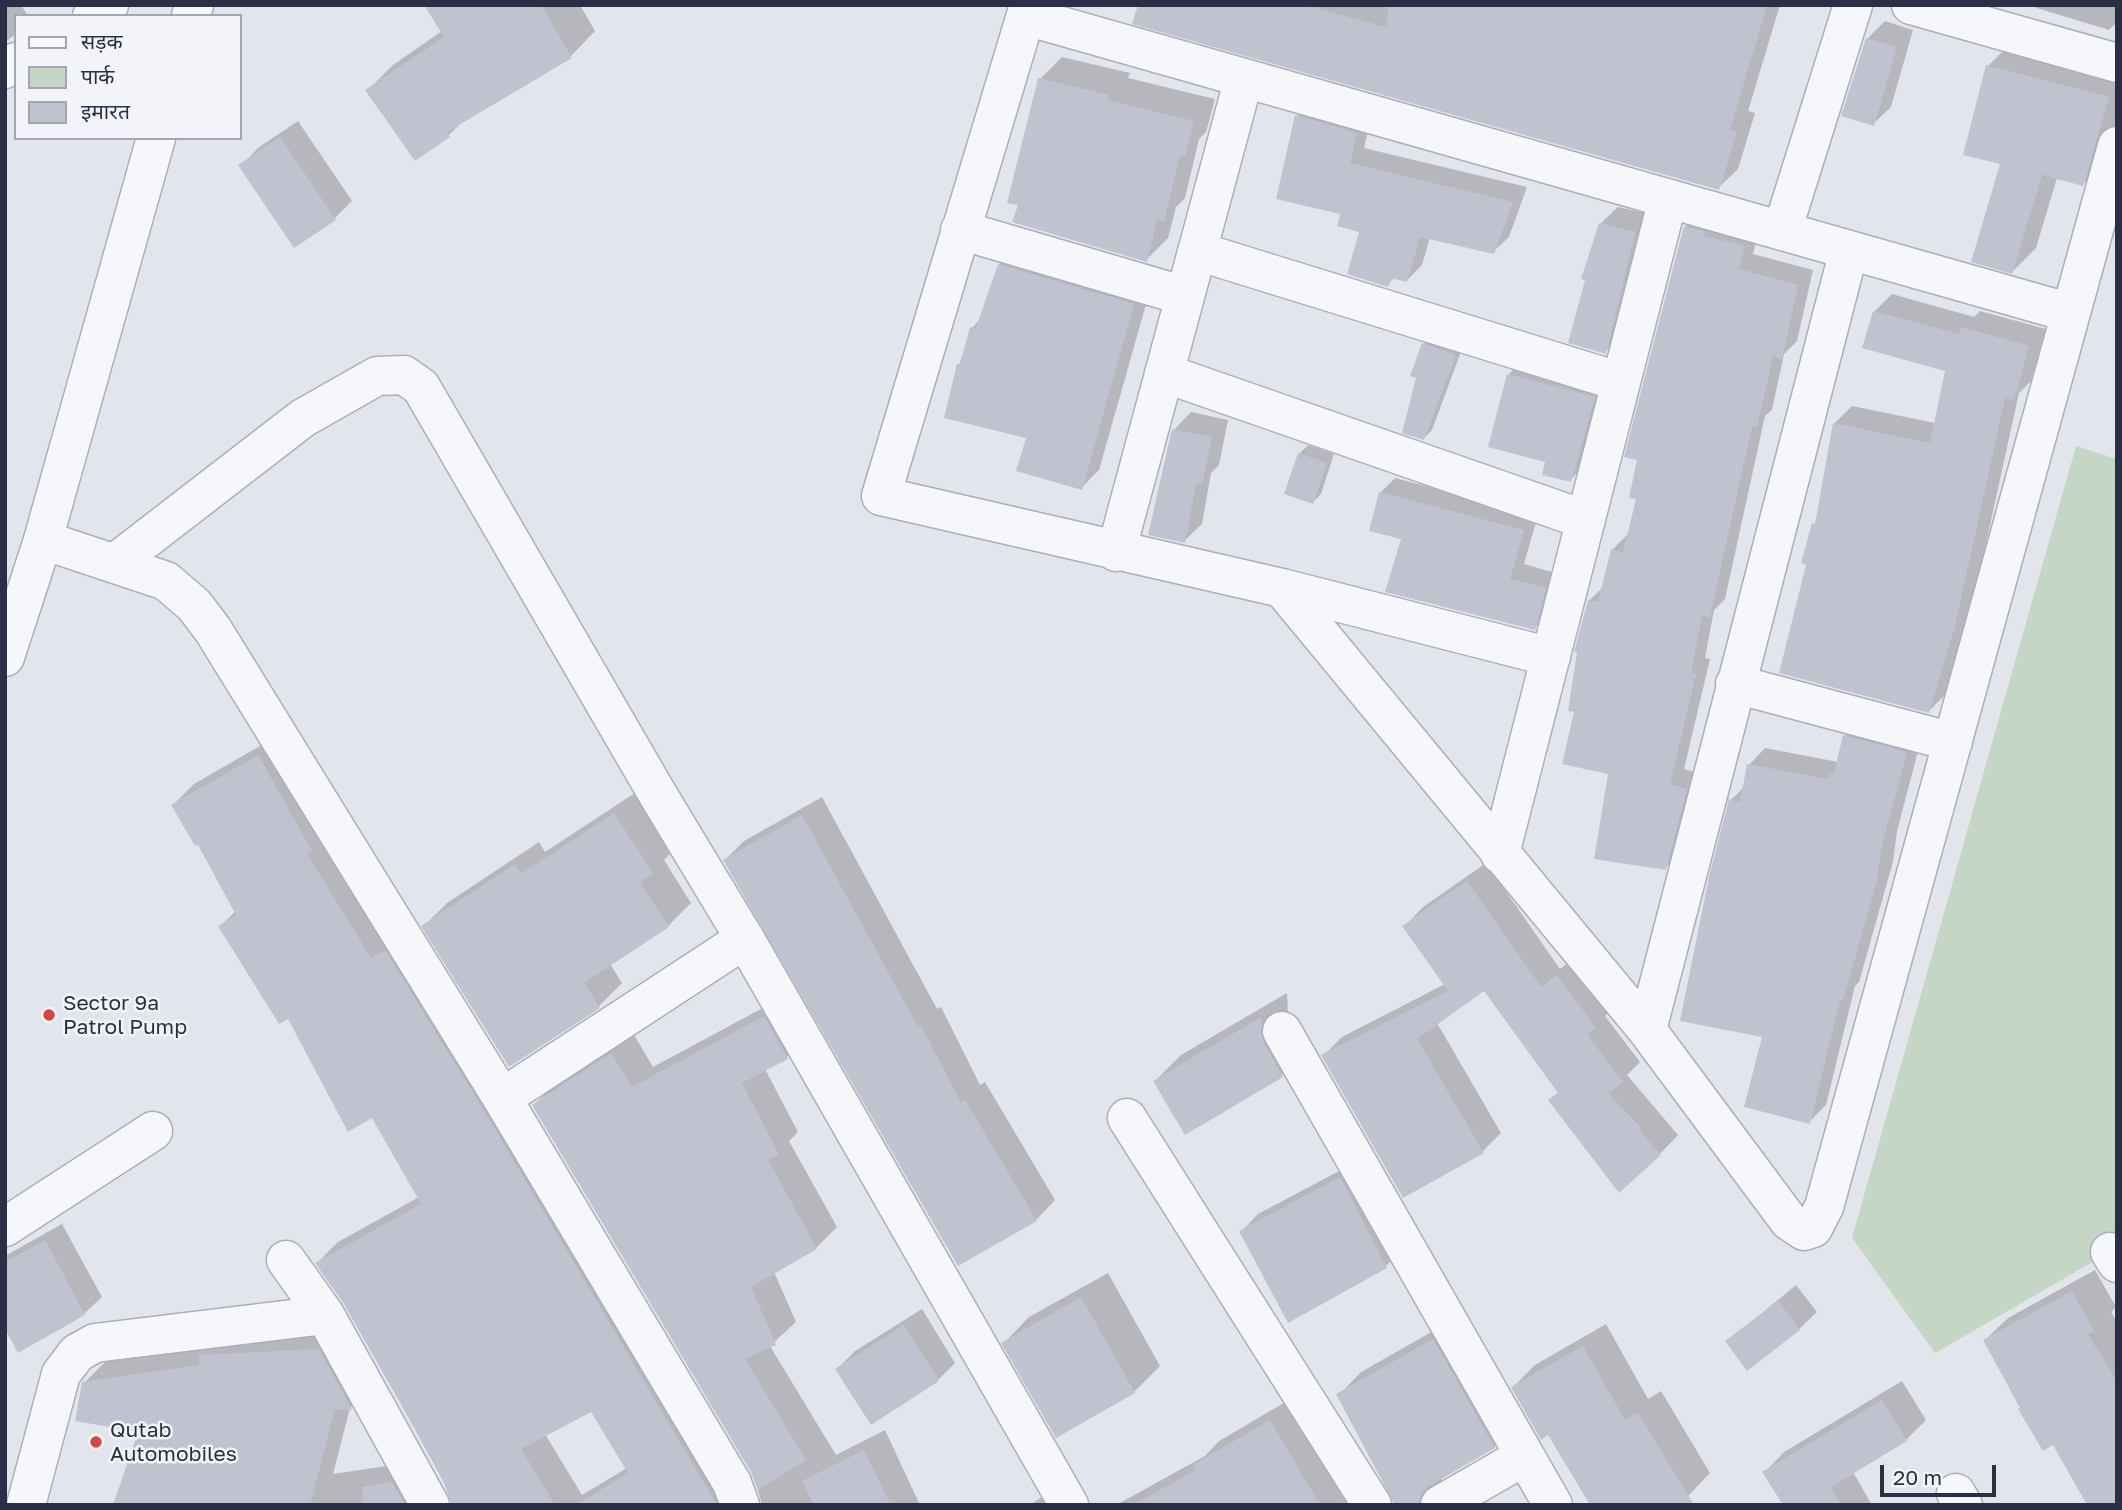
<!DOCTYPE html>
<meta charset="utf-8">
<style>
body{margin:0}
#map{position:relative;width:2122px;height:1510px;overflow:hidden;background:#e3e5ec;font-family:"Golos Text","Noto Sans Devanagari",sans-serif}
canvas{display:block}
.frame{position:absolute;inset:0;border:7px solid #2a2f45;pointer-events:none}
.legend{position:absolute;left:14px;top:14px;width:228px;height:126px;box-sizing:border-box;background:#f3f4f9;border:2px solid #a3a5b1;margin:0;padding:9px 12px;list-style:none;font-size:21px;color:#2a2f45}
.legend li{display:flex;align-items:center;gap:14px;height:35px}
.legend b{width:35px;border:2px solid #a3a5b1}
.scale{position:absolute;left:1880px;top:1465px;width:116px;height:32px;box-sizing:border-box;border:4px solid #2a2f45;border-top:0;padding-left:9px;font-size:21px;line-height:24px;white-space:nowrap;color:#2a2f45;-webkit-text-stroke:5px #f3f4f9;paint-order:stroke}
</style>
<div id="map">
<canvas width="2122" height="1510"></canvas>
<div class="frame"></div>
<ul class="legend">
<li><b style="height:9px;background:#f6f7fa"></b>सड़क</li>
<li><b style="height:19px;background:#c5d6c4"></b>पार्क</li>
<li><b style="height:19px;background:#c0c3cf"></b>इमारत</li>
</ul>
<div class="scale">20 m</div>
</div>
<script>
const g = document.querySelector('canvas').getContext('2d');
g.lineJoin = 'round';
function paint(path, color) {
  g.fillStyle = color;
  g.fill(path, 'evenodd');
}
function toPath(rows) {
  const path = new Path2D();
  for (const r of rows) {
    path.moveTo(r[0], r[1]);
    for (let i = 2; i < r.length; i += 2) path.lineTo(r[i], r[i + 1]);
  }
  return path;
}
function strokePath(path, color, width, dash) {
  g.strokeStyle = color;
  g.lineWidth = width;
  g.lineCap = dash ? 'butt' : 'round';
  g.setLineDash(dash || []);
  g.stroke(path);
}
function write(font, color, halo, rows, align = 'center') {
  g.font = font + ' "Golos Text",sans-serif';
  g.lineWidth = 5;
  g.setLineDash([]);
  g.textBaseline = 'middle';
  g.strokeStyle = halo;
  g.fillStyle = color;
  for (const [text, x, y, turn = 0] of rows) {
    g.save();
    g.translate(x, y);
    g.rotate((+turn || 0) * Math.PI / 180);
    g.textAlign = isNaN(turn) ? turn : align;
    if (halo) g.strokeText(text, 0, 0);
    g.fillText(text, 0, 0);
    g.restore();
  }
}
paint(toPath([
 [2076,446,2117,459,2117,1248,1935,1353,1852,1238]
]), '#c5d6c4');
paint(toPath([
 [5,5,21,5,28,16,16,16,16,34,5,42],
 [426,5,580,5,595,31,571,56,466,118,449,135,415,159,368,90,393,65,442,31],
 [1139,5,1780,5,1748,111,1755,113,1738,169,1718,188],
 [2027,5,2117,5,2117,22,2109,30],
 [1885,21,1913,30,1891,107,1873,124,1867,39],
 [2012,42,2117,69,2117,125,2107,160,2083,184,2057,178,2036,248,2012,272,2002,163,1988,66],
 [1062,57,1130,73,1128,78,1215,99,1206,132,1199,139,1185,198,1176,207,1168,238,1146,260,1020,204,1040,79],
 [1312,101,1371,117,1364,148,1527,187,1509,237,1493,252,1430,237,1422,265,1407,280,1395,277,1387,285,1361,230,1342,212,1297,116],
 [298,121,352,201,335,218,241,166,258,148],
 [1618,207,1645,213,1622,335,1605,352,1600,224],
 [1701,211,1759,231,1753,254,1813,270,1797,341,1784,354,1772,410,1765,416,1725,599,1714,610,1705,658,1710,659,1684,769,1701,774,1681,853,1665,868,1576,711,1589,601,1604,586,1612,550,1628,534,1638,498,1685,227],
 [1017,247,1151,287,1099,470,1081,488,959,365,972,328,981,318,999,265],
 [1892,294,1974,317,1980,311,2046,329,2031,381,2019,393,1972,607,1946,694,1929,711,1809,563,1834,424,1852,406,1935,423,1947,370,1874,312],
 [1432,336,1463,346,1432,430,1424,438,1424,344],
 [1521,362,1606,385,1582,468,1570,480,1547,460,1509,374],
 [1191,412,1228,420,1219,465,1211,473,1202,524,1184,541,1174,430],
 [1308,445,1334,454,1321,494,1313,502,1299,454],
 [1395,478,1538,515,1524,564,1559,574,1549,613,1534,628,1404,538,1380,493],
 [1861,720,1922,736,1897,831,1893,862,1859,982,1855,986,1826,1105,1809,1122,1764,1035,1731,800,1744,787,1749,765,1765,748,1838,762,1845,736],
 [279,735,754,1505,452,1505,451,1495,346,1303,317,1263,338,1242,419,1197,373,1116,288,1016,220,926,236,911,198,843,173,805,194,784],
 [592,1409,627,1468,582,1495,545,1434],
 [638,791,675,848,664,860,691,903,668,926,610,964,622,983,599,1006,509,1065,424,926,447,903,539,842,545,852],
 [822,797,937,1009,941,1007,980,1085,985,1082,1055,1200,1036,1220,725,860,744,841],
 [1486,863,1560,969,1576,957,1613,1008,1605,1016,1640,1062,1627,1075,1678,1135,1660,1154,1560,1091,1484,989,1437,1023,1501,1133,1483,1151,1323,1056,1342,1037,1445,984,1405,926,1423,907],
 [1287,993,1288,1015,1308,1049,1282,1075,1155,1081,1181,1055],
 [785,996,808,1036,787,1057,765,1069,798,1132,789,1141,837,1227,816,1248,774,1272,796,1322,770,1346,836,1455,885,1430,920,1505,762,1505,753,1471,534,1105,555,1084,633,1033,653,1067],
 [1358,1161,1403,1249,1386,1266,1241,1232,1258,1214],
 [62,1224,102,1297,84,1314,5,1325,5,1256],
 [2095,1270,2116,1307,2111,1312,2117,1322,2117,1505,2022,1408,1985,1340,2008,1318],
 [1108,1273,1160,1366,1134,1392,1004,1343,1029,1317],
 [1796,1285,1817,1312,1799,1329,1728,1341],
 [922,1309,955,1363,938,1380,837,1369,855,1351],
 [1456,1318,1516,1424,1494,1447,1442,1477,1441,1485,1421,1505,1397,1505,1339,1395,1361,1372],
 [1606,1324,1648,1399,1661,1391,1710,1473,1688,1496,1549,1433,1513,1387,1535,1365],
 [340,1329,372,1387,350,1408,333,1474,400,1464,423,1505,115,1505,140,1430,84,1383,105,1362],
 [1902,1381,1926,1420,1906,1440,1853,1472,1872,1505,1785,1505,1765,1472,1784,1452],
 [1294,1397,1358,1505,1116,1505,1205,1456,1219,1441],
 [1046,1494,1054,1505,1030,1505]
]), '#0003');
paint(toPath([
 [424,5,541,5,572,58,447,132,450,137,415,161,365,90,444,37],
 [1138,5,1303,5,1386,27,1389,5,1767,5,1730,130,1737,132,1719,190,1132,24],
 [1866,38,1897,47,1874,126,1841,116],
 [1986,65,2109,97,2083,186,2042,175,2012,274,1971,262,2000,164,1963,155],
 [1038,78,1109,95,1107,100,1194,121,1185,156,1180,155,1164,222,1157,220,1147,262,1012,222,1018,205,1007,203],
 [1295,115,1357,133,1350,163,1513,202,1494,254,1420,237,1407,282,1391,278,1388,287,1347,274,1359,232,1337,226,1340,214,1276,199],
 [280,137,336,220,294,248,238,165],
 [1640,213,1606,354,1568,343,1585,280,1581,279,1599,223,1635,232],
 [1684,226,1706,232,1704,236,1745,246,1739,269,1798,285,1782,359,1773,356,1757,427,1752,426,1710,617,1702,615,1691,673,1696,674,1670,784,1687,789,1666,870,1594,859,1608,774,1562,764,1574,712,1568,711,1577,652,1574,652,1588,600,1598,602,1611,549,1623,552,1636,499,1629,498,1637,460,1624,457],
 [998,264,1134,304,1082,490,1016,471,1026,438,944,418,957,364,960,364,970,327,976,328],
 [1873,311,1959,334,1961,327,2029,346,2014,400,2005,398,1955,626,1929,713,1779,673,1806,565,1801,563,1812,523,1815,524,1833,423,1930,443,1945,371,1862,348],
 [1422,343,1456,355,1424,440,1402,433,1416,378,1410,376],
 [1507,374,1595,397,1571,482,1542,475,1545,462,1488,447],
 [1172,429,1212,437,1202,484,1196,483,1185,543,1148,535],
 [1298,453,1327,463,1313,504,1284,494],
 [1379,492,1524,530,1510,579,1546,588,1535,630,1385,592,1401,539,1369,531],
 [1843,735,1907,752,1881,849,1877,880,1843,1001,1840,1000,1810,1124,1744,1107,1762,1037,1680,1021,1709,877,1729,799,1740,802,1747,764,1828,779,1830,773,1834,773],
 [258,755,312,851,307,854,371,958,385,950,483,1109,717,1505,576,1505,628,1473,591,1412,521,1449,555,1505,452,1505,441,1475,344,1304,315,1263,421,1204,372,1118,348,1132,288,1019,279,1024,218,926,236,915,198,845,195,846,171,805],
 [614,813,653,873,640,882,669,927,584,983,600,1008,509,1067,421,926,515,864,521,874],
 [802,815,918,1027,921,1025,961,1103,965,1100,1037,1221,958,1266,723,860],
 [1467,881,1541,987,1557,975,1596,1028,1587,1034,1623,1082,1608,1093,1641,1128,1639,1130,1661,1155,1619,1193,1548,1100,1558,1093,1484,991,1417,1039,1484,1153,1403,1198,1321,1055,1448,991,1402,926],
 [764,1016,788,1059,742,1083,779,1155,768,1160,817,1249,751,1287,776,1345,745,1359,806,1460,758,1490,751,1472,532,1105,611,1053,632,1087],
 [1261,1017,1263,1041,1283,1077,1185,1135,1153,1081],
 [1340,1177,1387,1268,1288,1323,1239,1231],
 [45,1240,85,1315,18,1353,5,1329,5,1262],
 [2072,1291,2094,1331,2088,1335,2117,1381,2117,1505,2087,1505,2053,1445,2043,1451,2018,1409,2020,1408,1983,1340],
 [1081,1297,1135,1393,1056,1438,1001,1343],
 [1778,1301,1800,1330,1747,1371,1725,1341],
 [904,1325,939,1381,871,1425,835,1369],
 [1433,1339,1495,1448,1429,1486,1421,1494,1418,1505,1395,1505,1336,1394],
 [1583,1346,1625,1420,1638,1413,1694,1505,1590,1505,1548,1435,1541,1440,1511,1387],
 [319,1349,352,1410,335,1409,310,1505,113,1505,138,1432,75,1421,82,1382,199,1365,199,1355],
 [1882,1400,1907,1441,1831,1487,1841,1505,1783,1505,1762,1472],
 [1270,1420,1320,1505,1133,1505,1196,1470,1193,1465],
 [864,1450,891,1505,814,1505,802,1481],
 [392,1482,405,1505,363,1505,362,1487]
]), '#c0c3cf');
const minor = toPath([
 [1029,5,881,496,1282,588,1551,657],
 [1911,5,2117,63],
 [92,16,109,5],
 [1026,16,2071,313],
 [5,69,16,62],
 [960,230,1185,296],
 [1782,231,1853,5],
 [1197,251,1621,382],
 [1164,373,1586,520],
 [43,540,166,581,194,605,213,630,502,1098,732,1483,740,1505],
 [1116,552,1244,78],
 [115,563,303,418,377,376,404,375,421,387,658,795,745,939,1069,1505],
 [1282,588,1647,1030,1789,1221,1804,1231,1813,1228,1824,1207,2117,146],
 [1735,684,1953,742],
 [1500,854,1668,199],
 [1647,1030,1849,250],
 [1282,1031,1553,1505],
 [502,1098,745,939],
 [1127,1118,1372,1505],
 [5,1227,153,1131],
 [2110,1252,2117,1263],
 [286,1260,325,1315],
 [1956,1493,1963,1505],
 [26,1505,61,1374,77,1353,95,1343,325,1315,430,1505],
 [1440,1505,1525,1456]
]);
const tertiary = toPath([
 [191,16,194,5],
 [5,657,43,540,156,138]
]);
strokePath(minor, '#acaeba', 41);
strokePath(tertiary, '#acaeba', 41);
strokePath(minor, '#f6f7fa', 38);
strokePath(tertiary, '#f6f7fa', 38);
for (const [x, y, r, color] of [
 [49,1015,7,"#d54743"],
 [96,1442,7,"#d54743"]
]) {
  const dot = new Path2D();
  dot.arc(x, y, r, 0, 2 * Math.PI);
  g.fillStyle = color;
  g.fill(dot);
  strokePath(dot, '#f3f4f9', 2.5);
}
write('21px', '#2a2f45', '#f3f4f9', [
 ["Sector 9a",63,1003],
 ["Patrol Pump",63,1027],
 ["Qutab",110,1430],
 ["Automobiles",110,1454]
], 'left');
</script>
